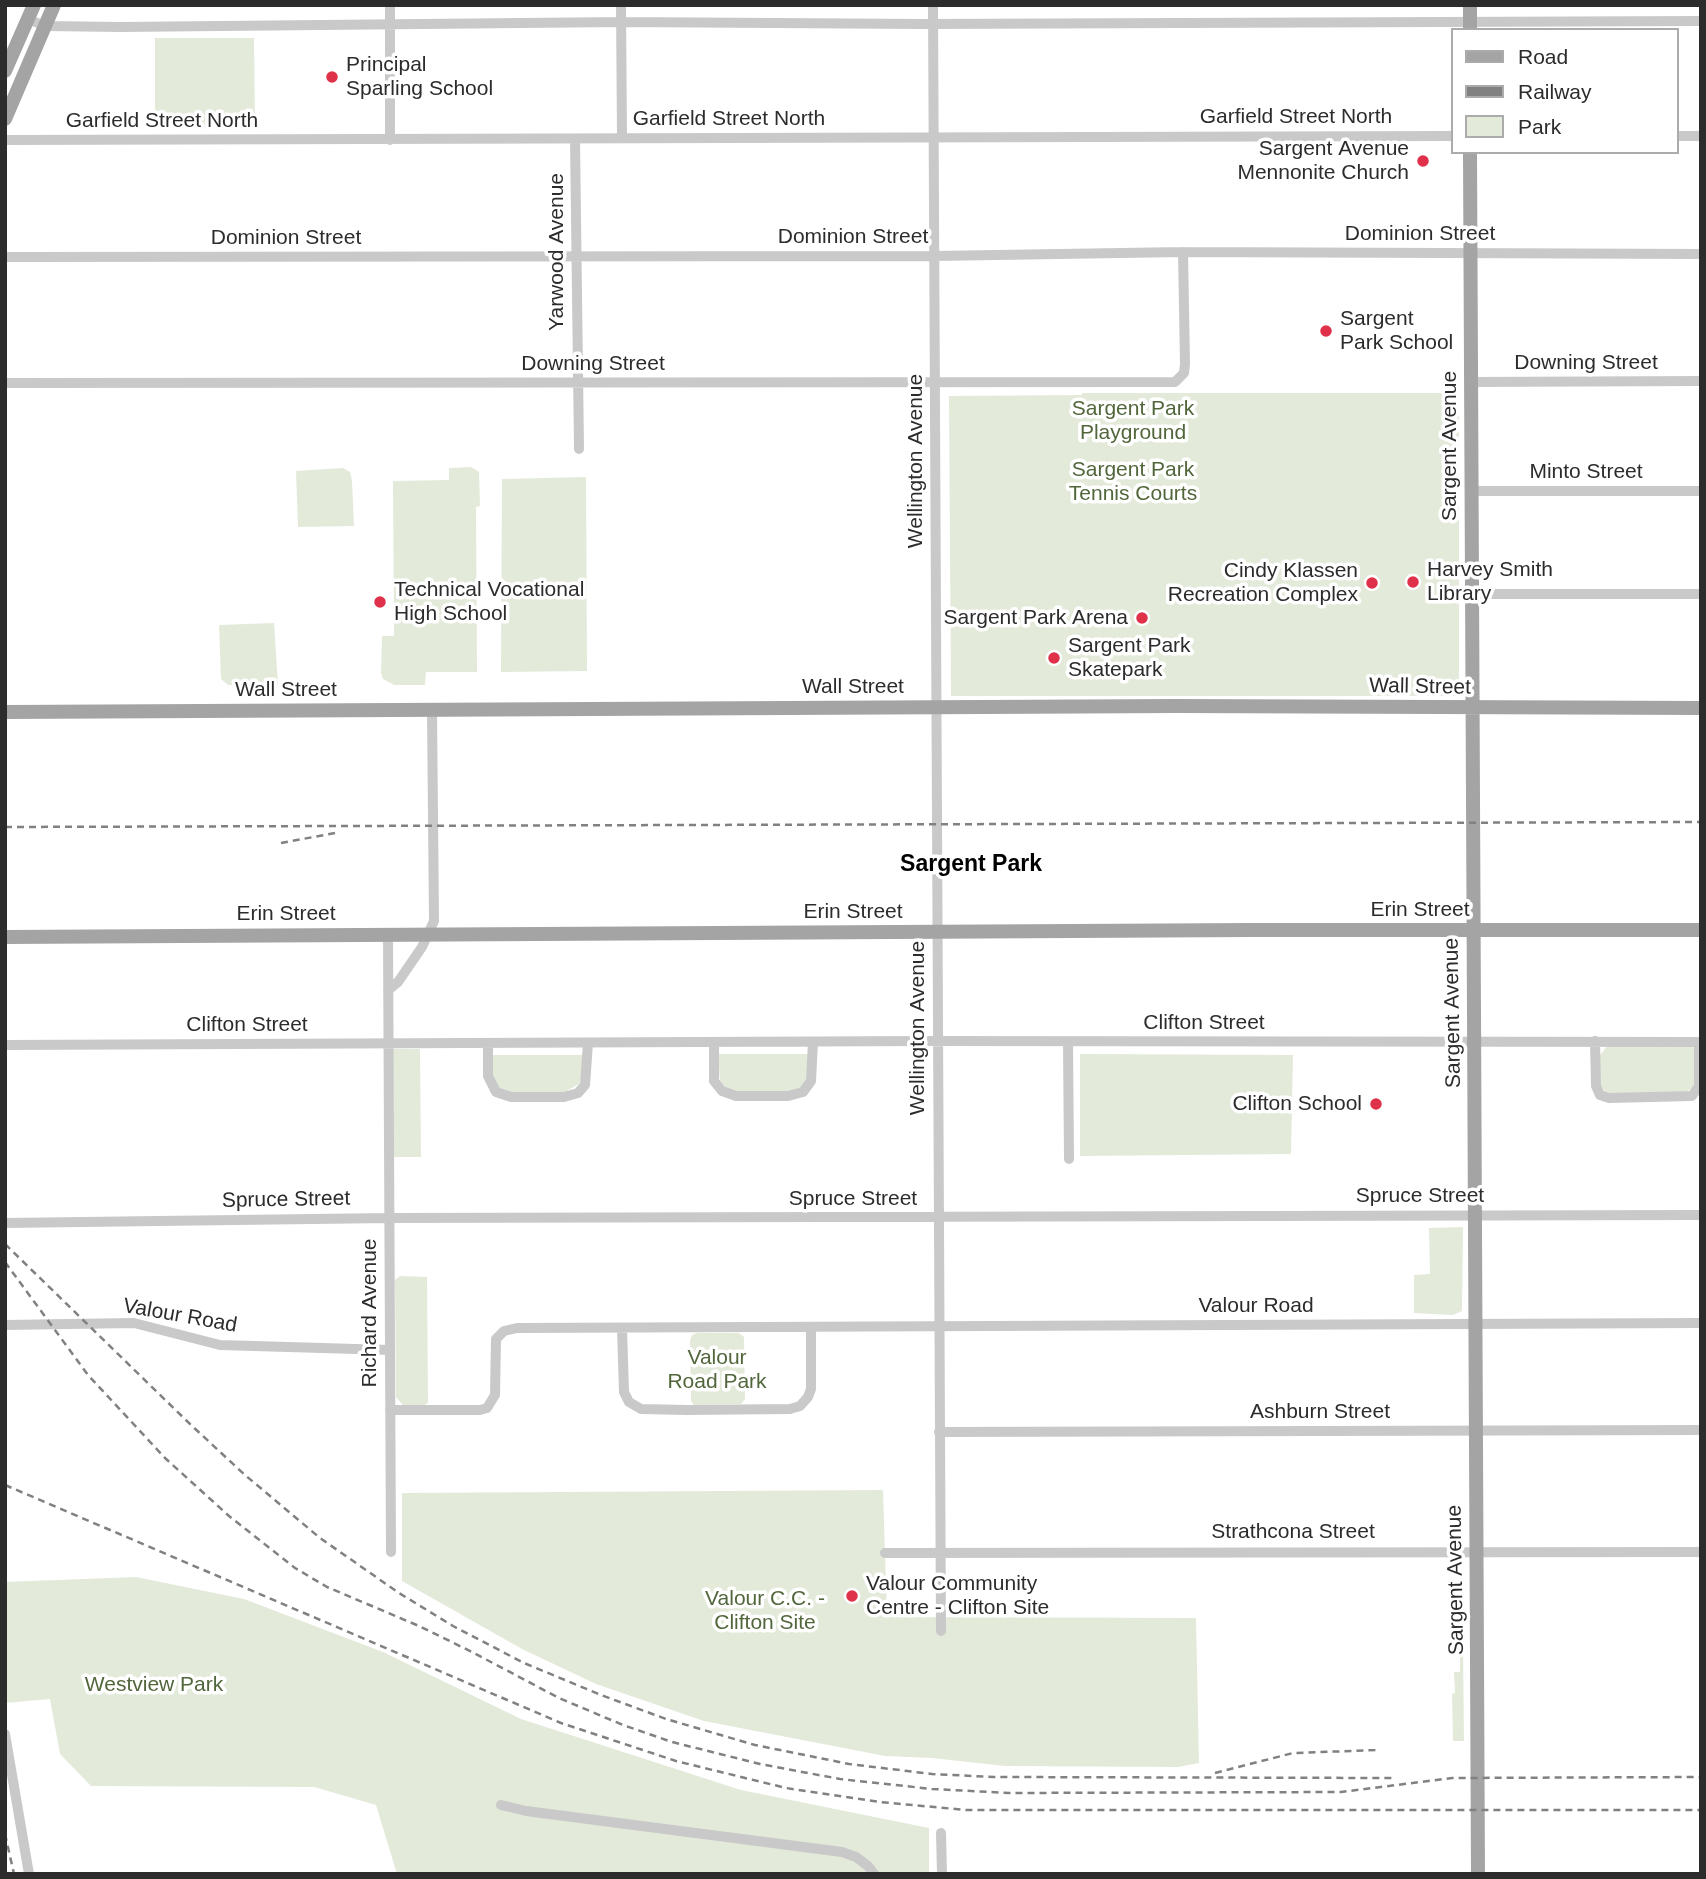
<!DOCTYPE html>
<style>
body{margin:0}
#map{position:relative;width:1706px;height:1879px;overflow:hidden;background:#fff;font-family:Helvetica,sans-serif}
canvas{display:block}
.frame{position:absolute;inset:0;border:7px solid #2c2c2c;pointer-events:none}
.legend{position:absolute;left:1451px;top:28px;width:228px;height:126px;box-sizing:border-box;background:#fff;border:2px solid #ababab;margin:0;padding:9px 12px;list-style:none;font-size:21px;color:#2c2c2c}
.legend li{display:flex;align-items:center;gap:14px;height:35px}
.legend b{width:35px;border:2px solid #ababab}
</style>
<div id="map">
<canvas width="1706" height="1879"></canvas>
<div class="frame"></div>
<ul class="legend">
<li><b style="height:9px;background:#a4a4a4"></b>Road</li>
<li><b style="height:9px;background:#818181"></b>Railway</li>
<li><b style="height:19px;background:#e3eada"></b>Park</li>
</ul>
</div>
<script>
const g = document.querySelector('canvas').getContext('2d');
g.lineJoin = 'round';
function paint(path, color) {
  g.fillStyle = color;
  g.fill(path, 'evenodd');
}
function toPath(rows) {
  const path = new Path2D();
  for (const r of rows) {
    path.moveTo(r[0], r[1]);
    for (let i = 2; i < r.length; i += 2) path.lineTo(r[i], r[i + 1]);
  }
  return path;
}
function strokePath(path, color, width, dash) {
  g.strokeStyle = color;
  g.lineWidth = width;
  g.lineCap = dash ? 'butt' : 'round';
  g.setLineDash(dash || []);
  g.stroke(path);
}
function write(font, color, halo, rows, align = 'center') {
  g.font = font + ' Helvetica,sans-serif';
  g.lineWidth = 7;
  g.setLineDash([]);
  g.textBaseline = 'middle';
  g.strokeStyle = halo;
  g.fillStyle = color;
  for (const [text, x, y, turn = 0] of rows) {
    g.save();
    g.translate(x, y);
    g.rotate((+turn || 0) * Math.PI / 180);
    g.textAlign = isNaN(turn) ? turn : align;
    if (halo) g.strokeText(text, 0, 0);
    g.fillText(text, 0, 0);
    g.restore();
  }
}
paint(toPath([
 [254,38,255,127,155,128,155,38],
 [1082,393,1459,393,1459,696,951,696,949,396,1082,395],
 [471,467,479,472,480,506,476,507,477,672,426,672,425,685,394,685,383,679,381,673,382,636,394,636,393,481,449,480,449,468],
 [343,468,350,472,352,481,354,526,298,527,296,471],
 [586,477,587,671,501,672,502,479],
 [274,623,278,685,228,685,221,679,219,625],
 [1608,1045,1691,1045,1694,1048,1695,1086,1685,1093,1611,1094,1605,1091,1600,1086,1600,1055],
 [393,1049,420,1049,421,1157,394,1157],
 [718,1054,808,1054,808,1077,802,1086,792,1092,736,1092,726,1088,720,1081],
 [1080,1054,1293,1055,1291,1154,1080,1156],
 [493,1055,583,1055,582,1077,579,1084,563,1093,511,1093,502,1090,496,1085,493,1074],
 [1463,1227,1462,1311,1453,1315,1414,1313,1414,1275,1430,1274,1429,1228],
 [400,1276,427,1277,428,1403,425,1405,403,1405,396,1397,395,1280],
 [697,1333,739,1333,744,1337,745,1399,741,1404,694,1405,691,1401,690,1341,692,1335],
 [883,1490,887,1617,1196,1618,1199,1763,1178,1767,1005,1766,932,1758,885,1756,704,1721,596,1684,522,1649,402,1581,402,1493],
 [136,1577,244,1599,383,1652,521,1719,741,1790,929,1828,929,1874,397,1874,376,1805,314,1787,91,1786,60,1754,50,1699,5,1703,5,1582],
 [1460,1647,1463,1647,1464,1741,1453,1741,1452,1694,1455,1693,1454,1672,1460,1672]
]), '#e3eada');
strokePath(toPath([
 [621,5,622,138],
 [933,5,941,1631],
 [28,19,45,26,120,27,622,22,923,24,1701,21],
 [1676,136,1701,136],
 [575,139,579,449],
 [5,140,1452,136],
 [390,140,390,5],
 [5,257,934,256,1183,252,1701,254],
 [1471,382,1701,381],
 [5,383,1175,382,1184,373,1185,364,1183,252],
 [1471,491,1701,491],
 [1472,594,1701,594],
 [388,935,391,1552],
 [388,990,398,982,422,947,434,921,432,711],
 [1595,1041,1596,1086,1600,1095,1609,1098,1692,1096,1699,1086,1699,1042],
 [488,1043,488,1076,496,1092,511,1097,564,1097,578,1093,585,1085,588,1043],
 [714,1043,714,1081,722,1091,736,1096,788,1096,803,1092,811,1081,813,1042],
 [1068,1043,1069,1159],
 [5,1045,927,1041,1701,1042],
 [5,1223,389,1218,1701,1215],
 [5,1325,134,1323,220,1345,390,1350],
 [622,1328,624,1392,629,1402,641,1409,687,1410,790,1409,800,1406,808,1397,811,1389,811,1327],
 [390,1410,480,1410,487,1408,495,1395,496,1339,504,1331,517,1328,1701,1323],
 [939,1432,1701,1430],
 [885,1553,1701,1552],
 [5,1734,29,1874],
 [501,1805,526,1811,842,1852,856,1857,868,1866,874,1874],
 [941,1833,942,1874]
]), '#c9c9c9', 10);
strokePath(toPath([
 [1470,30,1470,5],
 [5,71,34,5],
 [5,119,54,5],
 [1470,152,1478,1874],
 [5,712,1177,706,1701,708],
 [5,937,1251,930,1701,930]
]), '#a4a4a4', 14);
strokePath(toPath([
 [5,827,1701,822],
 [281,843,335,833],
 [5,1244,191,1425,245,1475,320,1538,399,1593,453,1626,524,1663,601,1695,666,1719,755,1745,849,1764,932,1774,994,1777,1393,1778],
 [5,1262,88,1375,165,1458,229,1516,295,1568,327,1587,419,1626,472,1652,559,1698,623,1725,672,1742,760,1764,840,1779,932,1789,1009,1793,1341,1792,1452,1778,1701,1777],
 [5,1485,561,1723,676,1761,786,1788,880,1802,966,1810,1701,1810],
 [1215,1773,1293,1753,1379,1750],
 [5,1834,14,1874]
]), '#818181', 2.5, [7, 5]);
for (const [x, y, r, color] of [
 [332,77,7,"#df324a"],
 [1423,161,7,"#df324a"],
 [1326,331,7,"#df324a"],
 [1413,582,7,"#df324a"],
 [1372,583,7,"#df324a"],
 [380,602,7,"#df324a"],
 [1142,618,7,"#df324a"],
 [1054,658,7,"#df324a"],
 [1376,1104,7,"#df324a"],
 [852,1596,7,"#df324a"]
]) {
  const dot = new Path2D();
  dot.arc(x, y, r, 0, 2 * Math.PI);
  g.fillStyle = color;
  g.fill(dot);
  strokePath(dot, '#fff', 2.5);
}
write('21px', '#2c2c2c', '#fff', [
 ["Principal",346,65],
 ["Sparling School",346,89],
 ["Sargent Avenue",1409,149,"right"],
 ["Mennonite Church",1409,173,"right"],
 ["Sargent",1340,319],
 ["Park School",1340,343],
 ["Harvey Smith",1427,570],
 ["Library",1427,594],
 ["Cindy Klassen",1358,571,"right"],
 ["Recreation Complex",1358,595,"right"],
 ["Technical Vocational",394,590],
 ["High School",394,614],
 ["Sargent Park Arena",1128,618,"right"],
 ["Sargent Park",1068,646],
 ["Skatepark",1068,670],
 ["Clifton School",1362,1104,"right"],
 ["Valour Community",866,1584],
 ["Centre - Clifton Site",866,1608]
], 'left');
write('21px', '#2c2c2c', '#fff', [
 ["Garfield Street North",1296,117],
 ["Garfield Street North",729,119],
 ["Garfield Street North",162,121],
 ["Dominion Street",1420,234],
 ["Dominion Street",853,237],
 ["Dominion Street",286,238],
 ["Yarwood Avenue",557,252,-90],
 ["Downing Street",1586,363],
 ["Downing Street",593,364],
 ["Sargent Avenue",1450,446,-90],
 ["Wellington Avenue",916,461,-90],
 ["Minto Street",1586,472],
 ["Wall Street",853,687],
 ["Wall Street",1420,687,1],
 ["Wall Street",286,690],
 ["Erin Street",1420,910],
 ["Erin Street",853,912],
 ["Erin Street",286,914],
 ["Sargent Avenue",1453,1013,-91],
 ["Clifton Street",1204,1023],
 ["Clifton Street",247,1025],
 ["Wellington Avenue",918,1028,-90],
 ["Spruce Street",1420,1196],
 ["Spruce Street",853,1199],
 ["Spruce Street",286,1200,-1],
 ["Valour Road",1256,1306],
 ["Richard Avenue",370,1313,-90],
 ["Valour Road",180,1316,10],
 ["Ashburn Street",1320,1412],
 ["Strathcona Street",1293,1532],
 ["Sargent Avenue",1456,1580,-91]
]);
write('21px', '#52663b', '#fff', [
 ["Sargent Park",1133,409],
 ["Playground",1133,433],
 ["Sargent Park",1133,470],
 ["Tennis Courts",1133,494],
 ["Valour",717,1358],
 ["Road Park",717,1382],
 ["Valour C.C. -",765,1599],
 ["Clifton Site",765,1623],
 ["Westview Park",154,1685]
]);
write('bold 23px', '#000', '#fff', [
 ["Sargent Park",971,865]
]);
</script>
